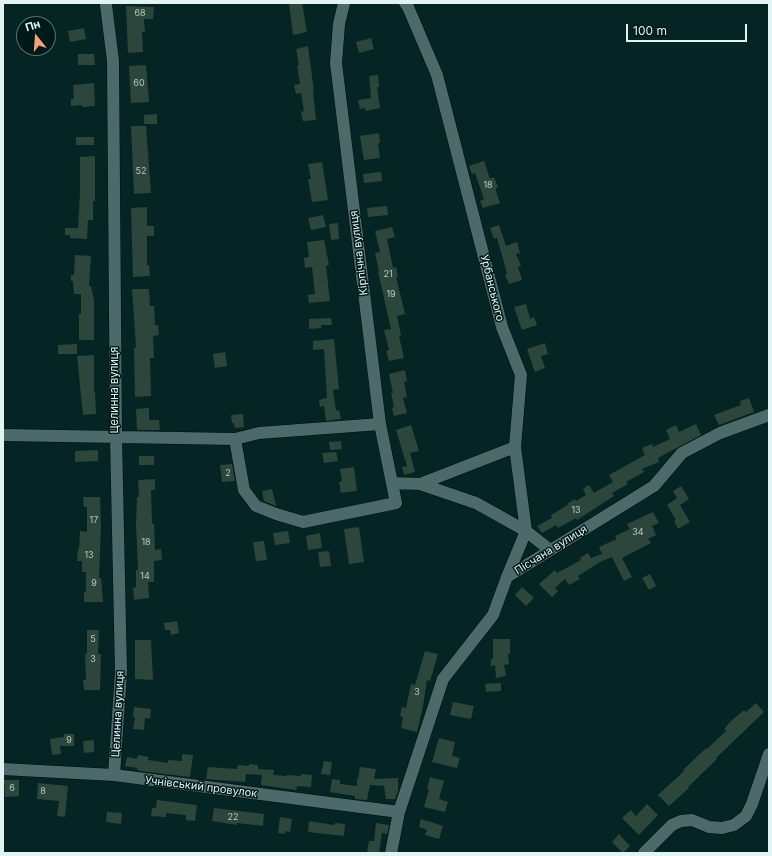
<!DOCTYPE html>
<meta charset="utf-8">
<style>
body{margin:0}
#map{position:relative;width:772px;height:856px;overflow:hidden;background:#052424;font-family:Inter,sans-serif}
canvas{display:block}
.frame{position:absolute;inset:0;border:4px solid #e2f3f3;pointer-events:none}
.north{position:absolute;left:16px;top:16px;width:40px;height:40px;box-sizing:border-box;background:#001a1a;border:1px solid #5a7171;border-radius:50%;rotate:343deg;font-size:11px;font-weight:700;line-height:16px;text-align:center;color:#e2f3f3}
.north::after{content:'';display:block;margin:auto;width:14px;height:18px;background:#efa377;clip-path:polygon(50% 0,100% 100%,50% 72%,0 100%)}
.scale{position:absolute;left:626px;top:24px;width:121px;height:18px;box-sizing:border-box;border:2px solid #e2f3f3;border-top:0;padding-left:5px;font-size:12px;line-height:14px;white-space:nowrap;color:#e2f3f3;-webkit-text-stroke:3px #001a1a;paint-order:stroke}
</style>
<div id="map">
<canvas width="772" height="856"></canvas>
<div class="frame"></div>
<div class="north">Пн</div>
<div class="scale">100 m</div>
</div>
<script>
const g = document.querySelector('canvas').getContext('2d');
g.lineJoin = 'round';
function paint(path, color) {
  g.fillStyle = color;
  g.fill(path, 'evenodd');
}
function toPath(rows) {
  const path = new Path2D();
  for (const r of rows) {
    path.moveTo(r[0], r[1]);
    for (let i = 2; i < r.length; i += 2) path.lineTo(r[i], r[i + 1]);
  }
  return path;
}
function strokePath(path, color, width, dash) {
  g.strokeStyle = color;
  g.lineWidth = width;
  g.lineCap = dash ? 'butt' : 'round';
  g.setLineDash(dash || []);
  g.stroke(path);
}
function write(font, color, halo, rows, align = 'center') {
  g.font = font + ' Inter,sans-serif';
  g.lineWidth = 3;
  g.setLineDash([]);
  g.textBaseline = 'middle';
  g.strokeStyle = halo;
  g.fillStyle = color;
  for (const [text, x, y, turn = 0] of rows) {
    g.save();
    g.translate(x, y);
    g.rotate((+turn || 0) * Math.PI / 180);
    g.textAlign = isNaN(turn) ? turn : align;
    if (halo) g.strokeText(text, 0, 0);
    g.fillText(text, 0, 0);
    g.restore();
  }
}
paint(toPath([
 [289,3,302,3,307,32,293,35],
 [126,6,154,7,153,19,144,19,145,32,142,32,143,52,128,53],
 [84,28,86,39,70,42,68,31],
 [371,38,374,49,359,53,356,42],
 [308,46,314,91,313,91,316,120,303,121,301,112,304,111,301,93,296,94,294,85,300,84,297,66,299,65,296,49],
 [78,54,94,54,95,65,78,65],
 [146,65,149,102,131,103,129,66],
 [378,75,379,87,377,87,380,108,365,111,365,108,360,109,358,100,371,98,369,76],
 [94,83,95,106,82,107,82,105,71,106,71,99,74,99,73,85],
 [157,114,157,124,144,124,144,115],
 [131,126,146,126,151,193,134,194],
 [379,133,380,143,378,143,380,158,364,160,360,136],
 [76,137,94,137,94,145,76,145],
 [95,156,95,201,93,201,93,220,88,220,87,239,70,238,70,235,65,235,65,228,78,228,80,192,80,157],
 [484,161,490,179,494,177,498,187,496,188,496,191,500,203,483,208,480,201,484,199,475,173,472,174,469,166],
 [322,162,328,200,312,202,308,179,311,179,308,164],
 [381,172,382,181,364,183,363,174],
 [387,206,388,215,368,217,367,208],
 [147,207,147,226,154,226,154,236,147,236,147,265,149,265,150,276,133,277,131,208],
 [323,215,326,227,311,230,308,218],
 [338,223,339,239,331,240,329,224],
 [499,225,506,246,517,242,520,253,516,254,521,266,518,267,522,280,509,284,505,275,507,274,504,262,497,238,494,239,490,228],
 [392,227,395,237,387,239,393,268,396,267,398,277,396,277,405,314,397,316,401,336,399,336,404,358,389,361,386,351,389,350,384,330,391,329,378,272,379,271,375,253,380,252,375,231],
 [324,240,329,265,326,266,330,301,309,303,308,295,315,294,312,267,305,268,304,258,309,257,307,242],
 [75,255,91,256,89,286,91,286,94,300,94,340,79,340,79,314,81,314,81,294,74,294,73,281,71,281,71,275,74,275],
 [132,289,149,289,150,306,154,306,155,325,158,325,159,335,153,336,154,358,150,358,151,396,135,397,134,348,136,347],
 [526,304,530,319,534,317,537,325,522,330,514,307],
 [331,318,332,325,321,325,321,328,309,329,309,319],
 [334,339,339,389,333,390,336,411,339,410,341,419,326,421,324,406,320,407,319,400,327,398,324,349,313,350,313,341],
 [545,343,548,354,541,356,545,368,535,372,527,349],
 [77,344,77,354,58,354,58,345],
 [225,352,227,366,215,368,213,354],
 [94,355,94,392,95,392,96,414,83,415,77,356],
 [405,370,407,381,404,382,407,397,403,398,407,413,394,416,392,408,394,407,391,393,393,393,389,374],
 [749,398,754,412,719,425,714,415,741,405,740,401],
 [149,408,149,420,159,420,160,430,137,430,136,409],
 [243,414,244,427,235,428,234,423,232,423,231,415],
 [696,424,701,435,658,458,659,462,642,469,644,472,626,482,628,484,612,493,614,496,577,520,576,518,558,528,556,525,542,533,537,526,552,518,551,515,568,505,567,504,575,499,576,501,586,495,583,489,589,485,594,493,613,482,609,475,645,455,642,448,652,444,653,447,670,439,666,430,676,425,679,432],
 [411,425,419,451,410,453,415,472,404,475,402,467,407,466,396,430],
 [341,441,342,449,330,450,329,442],
 [98,450,98,461,75,462,75,451],
 [336,452,338,461,324,463,322,453],
 [139,456,154,456,154,465,139,465],
 [232,464,235,481,222,482,220,465],
 [354,467,357,491,341,493,339,482,342,481,340,469],
 [155,479,155,490,151,490,152,524,154,523,155,550,161,549,162,560,154,561,154,582,148,582,149,598,134,600,133,588,136,587,136,570,138,570,136,524,137,497,139,497,138,480],
 [681,486,689,499,680,505,690,522,678,529,674,521,676,520,667,505,677,498,673,491],
 [272,489,276,506,264,501,262,491],
 [83,497,100,497,101,527,99,578,101,578,103,602,84,602,84,592,86,592,86,572,82,572,82,561,77,561,78,549,79,549,80,531,87,532,87,507,84,507],
 [653,512,659,523,652,526,656,535,648,539,651,543,622,558,632,577,624,581,612,557,600,562,578,576,580,579,569,585,565,579,555,588,558,591,552,597,539,584,555,570,557,573,581,560,580,558,588,553,591,558,602,554,599,547,617,539,615,536,630,529,627,524],
 [359,527,364,562,349,564,344,529],
 [288,531,290,543,275,545,273,533],
 [320,533,322,548,308,550,306,536],
 [264,541,267,560,256,561,253,542],
 [329,551,331,566,320,567,318,552],
 [650,574,656,586,649,590,642,578],
 [522,587,534,598,526,606,515,595],
 [177,621,179,633,171,635,170,630,165,630,164,623],
 [87,630,99,630,98,654,101,654,100,690,84,690,83,680,86,680,85,654,87,654],
 [493,639,510,639,510,654,508,654,509,664,504,665,506,676,496,678,495,665,491,666,491,659,493,659],
 [135,640,151,640,153,680,135,679],
 [425,651,438,654,430,681,427,680,423,706,417,732,401,728,403,717,400,716,402,707,406,708,407,703,411,684,415,685],
 [501,683,501,691,486,692,485,684],
 [453,702,474,706,471,719,450,715],
 [756,703,764,712,716,758,717,759,688,787,689,788,669,806,658,795,684,771,683,770,706,748,707,749,726,731,724,729,731,721,744,710,746,712],
 [134,707,151,709,150,719,145,718,144,730,133,729,135,718,133,717],
 [64,734,74,734,74,746,60,746,61,754,52,755,50,739,64,737],
 [439,738,455,742,452,756,460,758,457,768,432,762],
 [94,740,94,752,84,753,83,741],
 [182,754,193,755,190,777,140,771,137,770,137,768,125,766,127,757,137,759,138,755,149,757,148,760,168,763,168,760,182,761],
 [324,761,332,762,330,775,321,774],
 [249,764,258,765,258,769,274,770,273,775,286,776,287,775,301,776,301,774,312,775,311,787,297,786,296,790,261,785,262,775,246,774,245,782,206,779,208,767,237,769,238,765,249,766],
 [360,767,376,769,374,779,398,778,398,791,395,799,386,799,384,786,370,785,367,800,355,799,355,796,330,792,332,779,340,780,340,784,357,786,357,779,358,779],
 [430,777,444,781,439,799,448,802,445,812,424,807,429,789,427,789],
 [4,780,19,780,19,796,5,797],
 [38,783,68,786,65,817,57,816,59,801,37,799],
 [157,800,197,805,195,821,186,820,186,815,166,813,166,817,151,816,152,808,156,808],
 [647,804,658,815,639,835,622,818,631,810,636,816],
 [214,808,264,814,263,826,237,823,237,825,212,821],
 [107,812,122,813,121,824,106,822],
 [280,817,292,819,290,832,285,831,285,834,278,833],
 [421,819,443,826,439,839,425,835,427,830,419,827],
 [309,821,334,825,335,823,345,824,344,836,308,832],
 [376,823,389,825,387,834,382,833,379,853,367,853,369,841,374,841],
 [619,834,630,846,623,853,612,842]
]), '#2d463b');
const minor = toPath([
 [405,3,408,7,437,75,502,327,521,375,515,447,526,531,507,577],
 [106,5,113,61,116,437,121,672,114,775],
 [3,435,235,439,259,433,380,424],
 [235,439,244,490,256,506,276,514,303,522,396,503,380,424,336,63,339,24,344,3],
 [392,483,420,484,515,447],
 [420,484,476,503,526,531,550,550],
 [3,769,114,775,399,812],
 [391,853,399,812,443,679,493,615,507,577,654,486,682,453,720,433,769,415],
 [644,853,672,825,681,821,692,820,709,827,722,828,734,825,746,816,752,804,769,754]
]);
strokePath(minor, '#000c0c', 13);
strokePath(minor, '#4c6a69', 12);
write('9px', '#b5c8c5', null, [
 ["68",140,13],
 ["60",139,83],
 ["52",141,171],
 ["18",488,185],
 ["21",388,274],
 ["19",391,294],
 ["2",228,473],
 ["13",576,510],
 ["17",94,520],
 ["34",638,532],
 ["18",146,542],
 ["13",89,555],
 ["14",145,576],
 ["9",94,583],
 ["5",93,639],
 ["3",93,659],
 ["3",417,692],
 ["9",69,740],
 ["6",12,788],
 ["8",43,791],
 ["22",233,817]
]);
write('11px', '#e2f3f3', '#001a1a', [
 ["Кiрпiчна вулиця",359,253,-97],
 ["Урбанського",492,288,76],
 ["Целинна вулиця",115,390,-90],
 ["Пiсчана вулиця",551,550,-32],
 ["Целинна вулиця",118,714,-87],
 ["Учнівський провулок",201,787,7]
]);
</script>
